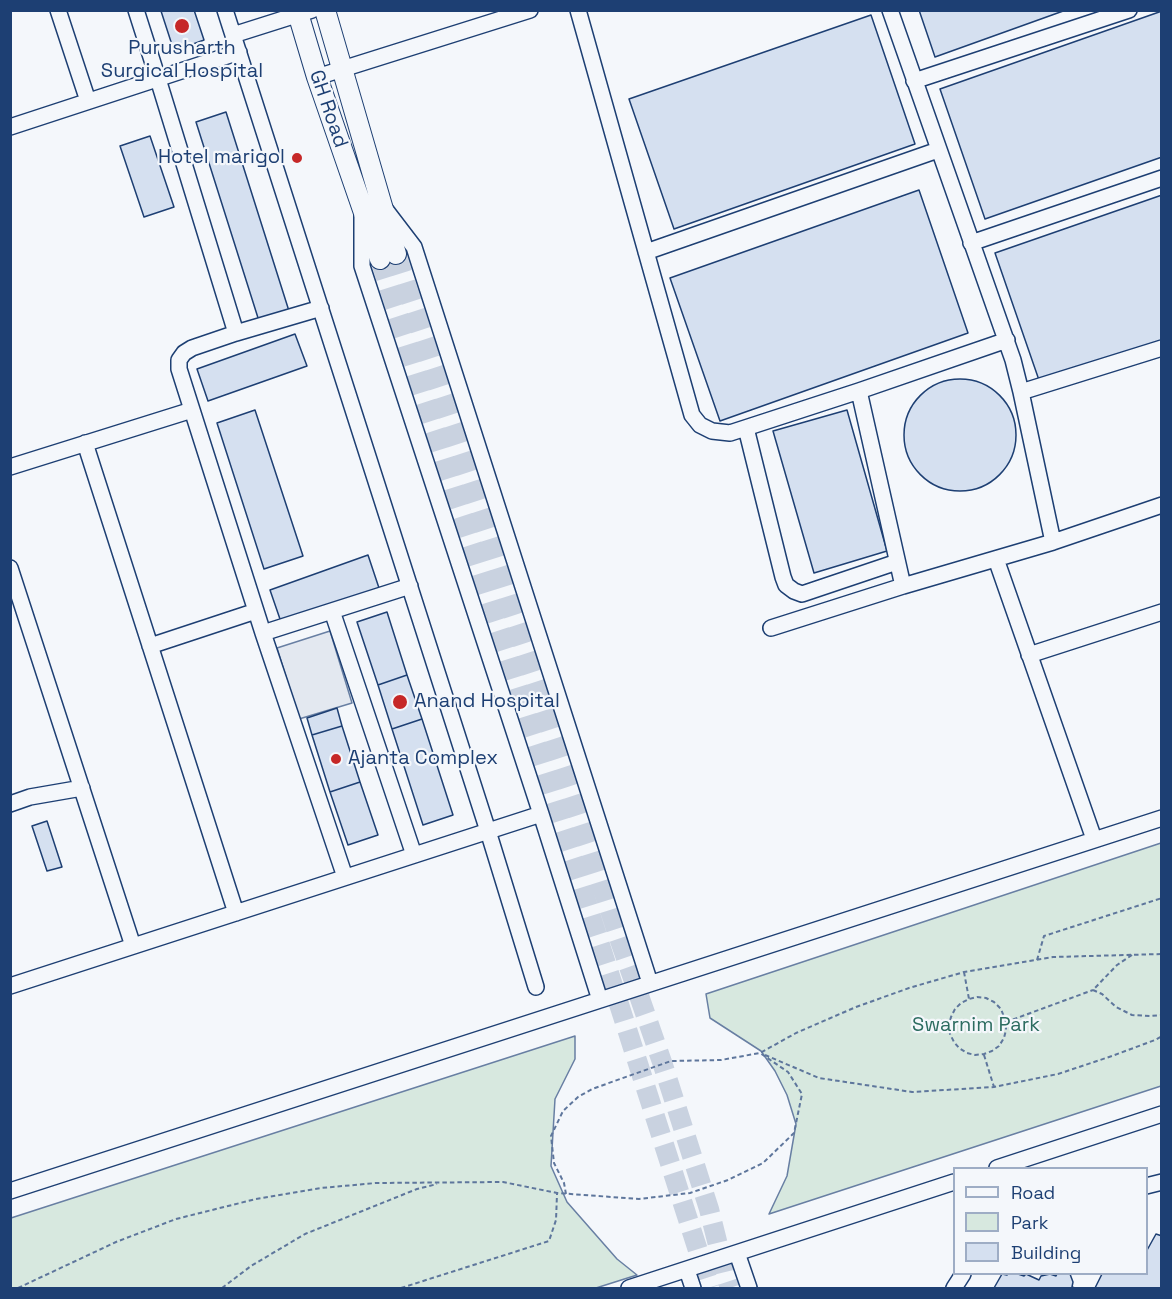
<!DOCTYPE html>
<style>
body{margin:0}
#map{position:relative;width:1172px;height:1299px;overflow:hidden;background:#f4f7fb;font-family:"Space Grotesk",sans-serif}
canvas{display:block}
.frame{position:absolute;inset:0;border:12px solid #1d3f73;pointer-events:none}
.legend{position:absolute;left:953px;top:1167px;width:195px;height:108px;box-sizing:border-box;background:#f4f7fb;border:2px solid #9eadc5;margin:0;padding:8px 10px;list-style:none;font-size:18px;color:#1d3f73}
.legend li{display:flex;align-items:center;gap:12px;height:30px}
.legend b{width:30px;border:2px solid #9eadc5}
</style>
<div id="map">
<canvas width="1172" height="1299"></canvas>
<div class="frame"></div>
<ul class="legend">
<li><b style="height:8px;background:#f4f7fb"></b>Road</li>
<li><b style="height:16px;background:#d7e8df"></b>Park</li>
<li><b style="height:16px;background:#d5e0f0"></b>Building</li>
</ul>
</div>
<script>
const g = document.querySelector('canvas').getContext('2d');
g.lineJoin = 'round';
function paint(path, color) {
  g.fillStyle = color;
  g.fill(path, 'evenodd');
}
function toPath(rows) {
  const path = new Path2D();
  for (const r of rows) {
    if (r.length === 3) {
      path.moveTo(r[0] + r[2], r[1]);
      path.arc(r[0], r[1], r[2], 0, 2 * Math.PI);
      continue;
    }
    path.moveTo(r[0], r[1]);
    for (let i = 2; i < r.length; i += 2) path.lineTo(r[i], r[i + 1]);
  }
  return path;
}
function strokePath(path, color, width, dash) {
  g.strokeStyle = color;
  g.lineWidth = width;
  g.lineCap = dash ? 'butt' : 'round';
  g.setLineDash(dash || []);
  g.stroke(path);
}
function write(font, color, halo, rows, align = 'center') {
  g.font = font + ' "Space Grotesk",sans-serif';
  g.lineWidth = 4.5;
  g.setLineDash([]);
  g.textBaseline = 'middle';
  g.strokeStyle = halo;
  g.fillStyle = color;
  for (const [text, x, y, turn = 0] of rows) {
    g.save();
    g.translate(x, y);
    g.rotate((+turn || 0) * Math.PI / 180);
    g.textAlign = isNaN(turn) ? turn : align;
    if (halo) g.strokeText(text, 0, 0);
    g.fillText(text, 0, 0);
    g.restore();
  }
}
const green = toPath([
 [1161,843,1161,1086,769,1214,787,1176,796,1124,787,1095,775,1071,761,1051,710,1018,706,994,1161,843],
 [575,1036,575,1059,555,1099,551,1166,567,1202,617,1259,637,1275,596,1288,11,1288,11,1218,575,1036]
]);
paint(green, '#d7e8df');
strokePath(green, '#687fa3', 1.5);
const parking = toPath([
 [330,631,352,703,299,719,277,648,330,631]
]);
paint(parking, '#e3e8f0');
strokePath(parking, '#687fa3', 1.5);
const building = toPath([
 [194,10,204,40,174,51,161,11,194,10],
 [919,10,1066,10,935,57,919,10],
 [1162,11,1162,157,985,219,940,89,1162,11],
 [871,15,915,144,674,229,629,99,871,15],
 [226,112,289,311,259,321,196,122,226,112],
 [150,136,174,207,144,217,120,146,150,136],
 [919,190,968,333,720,421,670,278,919,190],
 [1162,195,1162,340,1040,383,995,253,1162,195],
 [295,334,307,366,208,401,197,369,295,334],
 [960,435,56],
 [255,410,303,556,264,569,217,423,255,410],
 [847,410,887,551,814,573,773,431,847,410],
 [368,555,379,588,281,622,270,590,368,555],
 [387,612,407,675,378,685,357,622,387,612],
 [407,675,422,719,392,729,378,685,407,675],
 [337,708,342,726,312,735,307,718,337,708],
 [422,719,453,815,423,825,392,729,422,719],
 [342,726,360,782,330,792,312,735,342,726],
 [360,782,378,835,348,845,330,792,360,782],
 [47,821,62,867,47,871,32,826,47,821],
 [1156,1234,1162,1236,1162,1288,1095,1288,1102,1274,1146,1274,1146,1252,1156,1234],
 [1002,1274,1007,1275,1007,1274,1018,1274,1024,1276,1026,1274,1039,1280,1041,1276,1050,1274,1056,1276,1057,1274,1070,1274,1073,1282,1072,1287,1075,1288,994,1288,1002,1274]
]);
paint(building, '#d5e0f0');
strokePath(building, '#1d3f73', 1.5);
strokePath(toPath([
 [396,254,618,935,662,1062,709,1209,725,1273,730,1288],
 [380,259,710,1288]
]), '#c9d2e0', 20, [20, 10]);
const minor = toPath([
 [58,10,88,101],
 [136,10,158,79,236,333],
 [225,10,488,831,536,987],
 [578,10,692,415,700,425,712,431,730,433,859,391,1007,340],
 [890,10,1013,360,1021,392,1053,542],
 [233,35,312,10],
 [317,77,530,10],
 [914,81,1129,10],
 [10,127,239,52],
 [385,209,414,247,650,983],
 [362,216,362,266,541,814,600,1000],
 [971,243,1162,178],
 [646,252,938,150],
 [321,308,236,333,192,348,184,353,179,360,179,369,263,633,345,877],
 [859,391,903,586],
 [1021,392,1162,348],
 [746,428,783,577,786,585,794,591,802,594,897,562],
 [85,443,236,913],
 [10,467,192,410],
 [996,559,1094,839],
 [10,568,133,946],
 [332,611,414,855],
 [771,628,903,586,1053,542,1162,505],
 [263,633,410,586],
 [150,646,256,611],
 [1029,655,1162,612],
 [10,804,30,797,82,788],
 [10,986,541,814],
 [997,1168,1162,1114],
 [1146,1186,1162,1182],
 [10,1191,1162,818],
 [737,1253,749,1288],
 [687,1270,693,1288],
 [629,1288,954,1182],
 [954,1288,963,1274]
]);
const major = toPath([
 [297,10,317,77,380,259],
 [325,10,396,254]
]);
strokePath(minor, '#1d3f73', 18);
strokePath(major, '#1d3f73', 22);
strokePath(toPath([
 [1132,955,1117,965,1093,990,1102,994,1116,1007,1132,1015,1151,1016,1162,1015],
 [1037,960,1044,936,1162,898],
 [964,972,969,999],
 [1006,1022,1001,1009,994,1002,986,998,977,997,969,999,961,1003,955,1009,951,1017,949,1025,950,1034,954,1042,959,1048,967,1053,975,1055,984,1054,992,1051,999,1046,1004,1038,1006,1030,1006,1022,1093,990],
 [765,1055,819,1078,912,1092,994,1087,1058,1074,1112,1056,1155,1040,1162,1036],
 [984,1055,994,1087],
 [566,1194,564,1183,554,1163,551,1136,563,1111,578,1097,592,1089,671,1061,721,1060,760,1053,796,1033,856,1007,909,988,964,972,1053,957,1162,954],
 [18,1288,116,1242,176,1219,256,1199,321,1188,376,1183,503,1182,557,1193,639,1199,690,1193,728,1180,763,1163,794,1133,802,1094,788,1072,760,1053],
 [222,1288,251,1266,305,1234,417,1189,437,1184],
 [401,1288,549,1241,556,1220,557,1194]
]), '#5e769c', 2, [4.5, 3]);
strokePath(minor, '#f4f7fb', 15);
strokePath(major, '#f4f7fb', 20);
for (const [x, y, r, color] of [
 [182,26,8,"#c62828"],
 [297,158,6,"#c62828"],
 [400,702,8,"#c62828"],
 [336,759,6,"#c62828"]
]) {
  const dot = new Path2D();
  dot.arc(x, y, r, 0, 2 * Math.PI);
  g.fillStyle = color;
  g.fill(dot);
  strokePath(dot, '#f4f7fb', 2);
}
write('20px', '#1d3f73', '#f4f7fb', [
 ["Purusharth",182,49,"center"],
 ["Surgical Hospital",182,72,"center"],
 ["Hotel marigol",285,158,"right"],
 ["Anand Hospital",414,702],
 ["Ajanta Complex",348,759]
], 'left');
write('20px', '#1d3f73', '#f4f7fb', [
 ["GH Road",328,109,71]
]);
write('20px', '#2c6c60', '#f4f7fb', [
 ["Swarnim Park",976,1026]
]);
</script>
